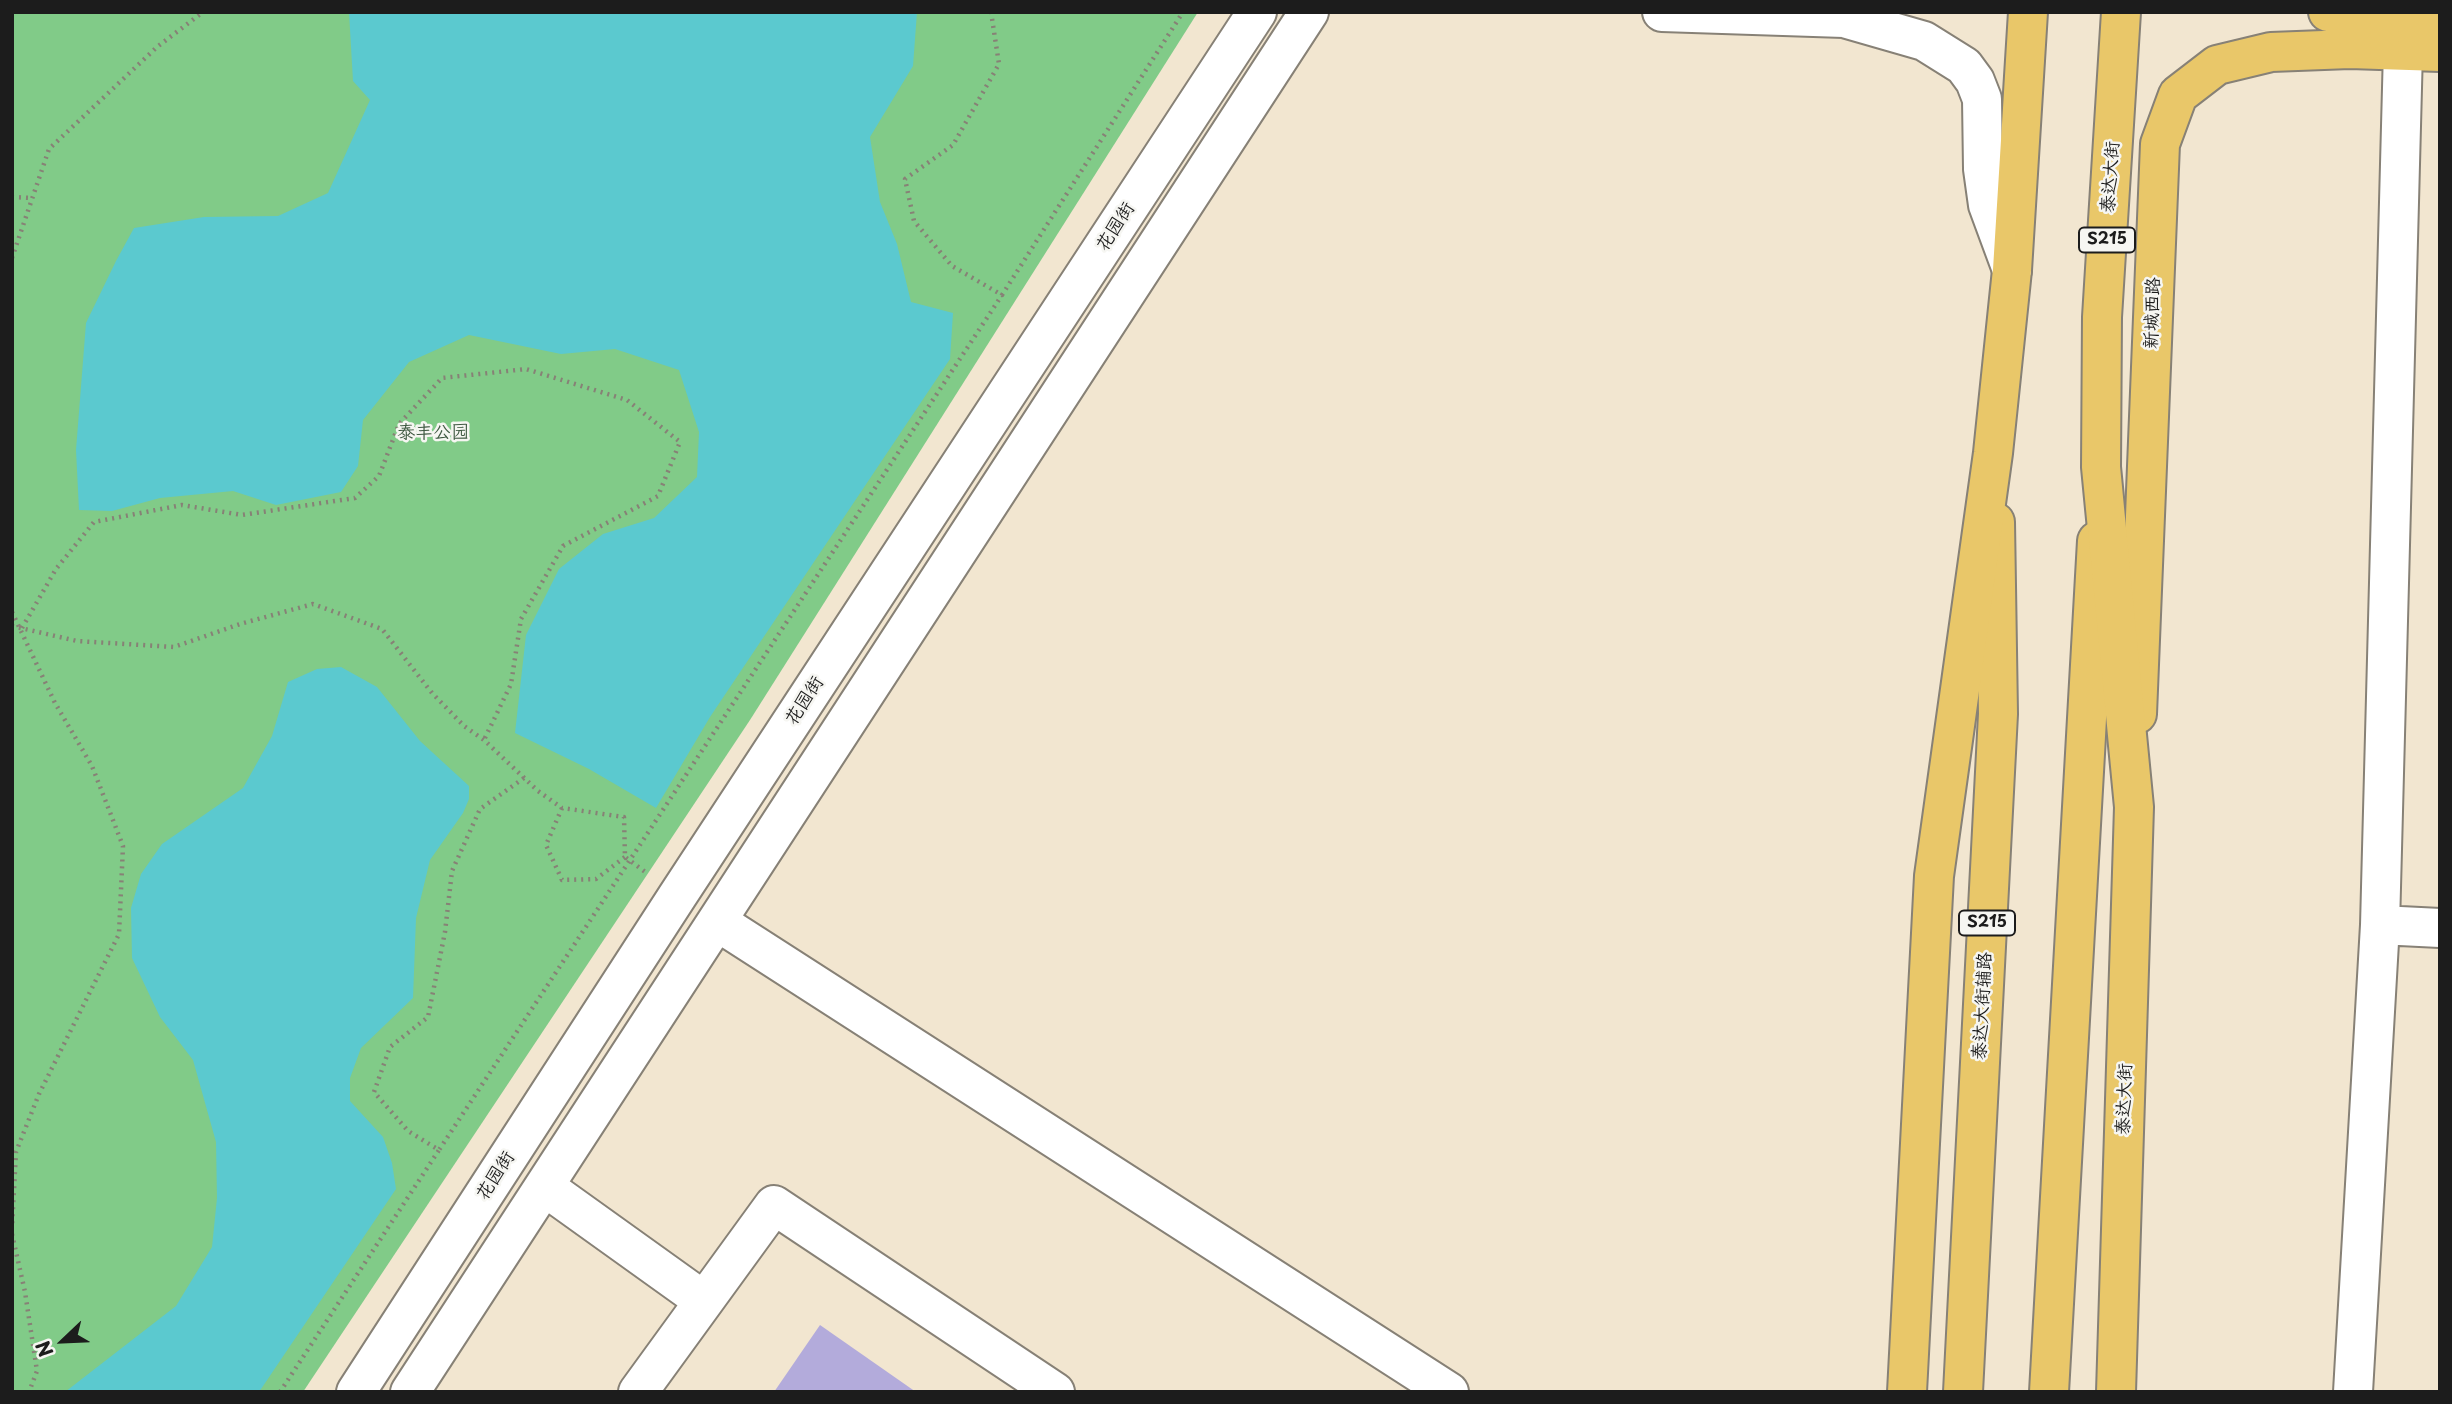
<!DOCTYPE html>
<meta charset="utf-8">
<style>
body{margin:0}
#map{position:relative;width:2452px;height:1404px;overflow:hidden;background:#f2e6d0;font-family:"Playpen Sans",sans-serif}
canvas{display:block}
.frame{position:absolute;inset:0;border:14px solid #1c1c1c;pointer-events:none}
.north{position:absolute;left:28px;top:1306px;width:70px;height:70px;-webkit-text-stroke:5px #f6f6f2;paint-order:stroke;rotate:247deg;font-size:19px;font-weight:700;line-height:28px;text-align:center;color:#1c1c1c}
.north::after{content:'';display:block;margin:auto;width:24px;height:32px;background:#1c1c1c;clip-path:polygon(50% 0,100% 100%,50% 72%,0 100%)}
</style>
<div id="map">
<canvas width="2452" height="1404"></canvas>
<div class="frame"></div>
<div class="north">N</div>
</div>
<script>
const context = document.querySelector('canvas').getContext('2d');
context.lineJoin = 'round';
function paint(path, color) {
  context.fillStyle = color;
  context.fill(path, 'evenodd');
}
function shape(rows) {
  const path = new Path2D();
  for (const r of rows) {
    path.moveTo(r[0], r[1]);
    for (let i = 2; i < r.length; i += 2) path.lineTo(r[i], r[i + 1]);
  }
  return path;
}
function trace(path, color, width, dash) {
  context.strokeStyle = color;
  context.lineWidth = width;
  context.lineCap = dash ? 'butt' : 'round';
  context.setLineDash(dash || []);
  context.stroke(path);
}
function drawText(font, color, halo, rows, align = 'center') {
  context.font = font + ' "Playpen Sans","LXGW WenKai TC",sans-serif';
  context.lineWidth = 5;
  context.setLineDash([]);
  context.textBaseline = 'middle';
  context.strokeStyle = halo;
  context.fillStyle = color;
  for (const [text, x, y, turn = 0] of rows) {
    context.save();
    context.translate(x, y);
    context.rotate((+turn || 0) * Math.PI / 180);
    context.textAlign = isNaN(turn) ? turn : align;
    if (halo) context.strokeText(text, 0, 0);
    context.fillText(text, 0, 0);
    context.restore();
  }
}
paint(shape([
 [12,12,1198,12,750,720,303,1392,12,1392]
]), '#81cb88');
paint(shape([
 [349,12,917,12,913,66,870,137,880,202,897,244,911,302,953,313,950,359,710,717,656,808,589,769,515,733,526,635,559,569,603,534,654,518,697,477,699,432,679,370,615,349,561,354,469,335,409,362,363,420,358,466,341,492,276,505,233,491,160,498,112,511,79,510,76,450,86,323,116,261,134,228,204,217,278,216,328,193,370,100,353,81],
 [341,667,377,687,420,741,469,786,469,799,463,813,430,860,416,918,413,998,361,1048,350,1078,350,1101,383,1137,392,1163,396,1189,259,1392,65,1392,176,1306,212,1247,217,1198,216,1142,193,1060,160,1017,132,958,131,908,141,874,162,844,243,788,272,736,288,682,317,669]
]), '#5bc9cf');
paint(shape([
 [820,1325,916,1392,774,1392]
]), '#b3abdb');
const minor = shape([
 [1662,12,1844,18,1924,41,1964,66,1975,81,1982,99,1983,169,1988,205,2012,270],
 [718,922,1449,1392],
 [2380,925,2440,928],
 [545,1187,704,1301],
 [356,1392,678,895,1257,12],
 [410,1392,1309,12],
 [638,1392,774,1205,1055,1392],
 [2353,1392,2380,925,2403,50]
]);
const major = shape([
 [2328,12,2440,22],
 [2137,714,2160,144,2178,95,2217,65,2271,52,2350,49,2440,52],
 [1963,1392,1998,714,1995,522],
 [2049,1392,2097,541]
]);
const highway = shape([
 [1907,1392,1934,876,1993,453,2012,270,2028,12],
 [2116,1392,2134,807,2101,467,2102,317,2121,12]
]);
trace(minor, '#878176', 42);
trace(major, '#878176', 42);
trace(highway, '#878176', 42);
trace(shape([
 [991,12,999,64,953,145,905,179,914,221,952,266,1002,295,1183,12],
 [12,197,32,198],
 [12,258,49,149,157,47,203,12],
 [12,612,55,703,92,766,123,846,119,934,39,1094,16,1152,12,1228],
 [12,626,77,641,174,647,240,624,313,604,382,629,432,693,464,726,484,740,538,791,562,808,624,817,625,857,648,874],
 [22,628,56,569,94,522,182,505,242,515,355,498,379,476,399,424,442,378,526,369,627,400,680,442,658,496,563,546,521,619,511,684,484,740],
 [524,778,480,809,452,871,445,932,428,1017,390,1047,374,1092,408,1131,439,1150,1002,295],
 [562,808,546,845,562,880,596,879,625,857],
 [12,1234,25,1292,37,1371,29,1392],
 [280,1392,439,1150]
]), '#878176', 4.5, [2, 5]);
trace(minor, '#fff', 38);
trace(major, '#e9c769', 38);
trace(highway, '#e9c769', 38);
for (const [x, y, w] of [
 [2107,240,56],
 [1987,923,56]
]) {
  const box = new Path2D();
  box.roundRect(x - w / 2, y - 12.5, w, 25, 5);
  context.fillStyle = '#f6f6f2';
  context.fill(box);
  trace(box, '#1c1c1c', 2);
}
drawText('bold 16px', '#1c1c1c', null, [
 ["S215",2107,240],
 ["S215",1987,923]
]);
drawText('18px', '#1c1c1c', '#f6f6f2', [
 ["泰达大街",2111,177,-86],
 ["花园街",1116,227,-57],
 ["新城西路",2153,313,-88],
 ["花园街",805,701,-57],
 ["泰达大街辅路",1983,1006,-87],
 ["泰达大街",2125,1099,-88],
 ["花园街",496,1176,-57]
]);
drawText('18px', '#3f5942', '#f6f6f2', [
 ["泰丰公园",433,433]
]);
</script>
